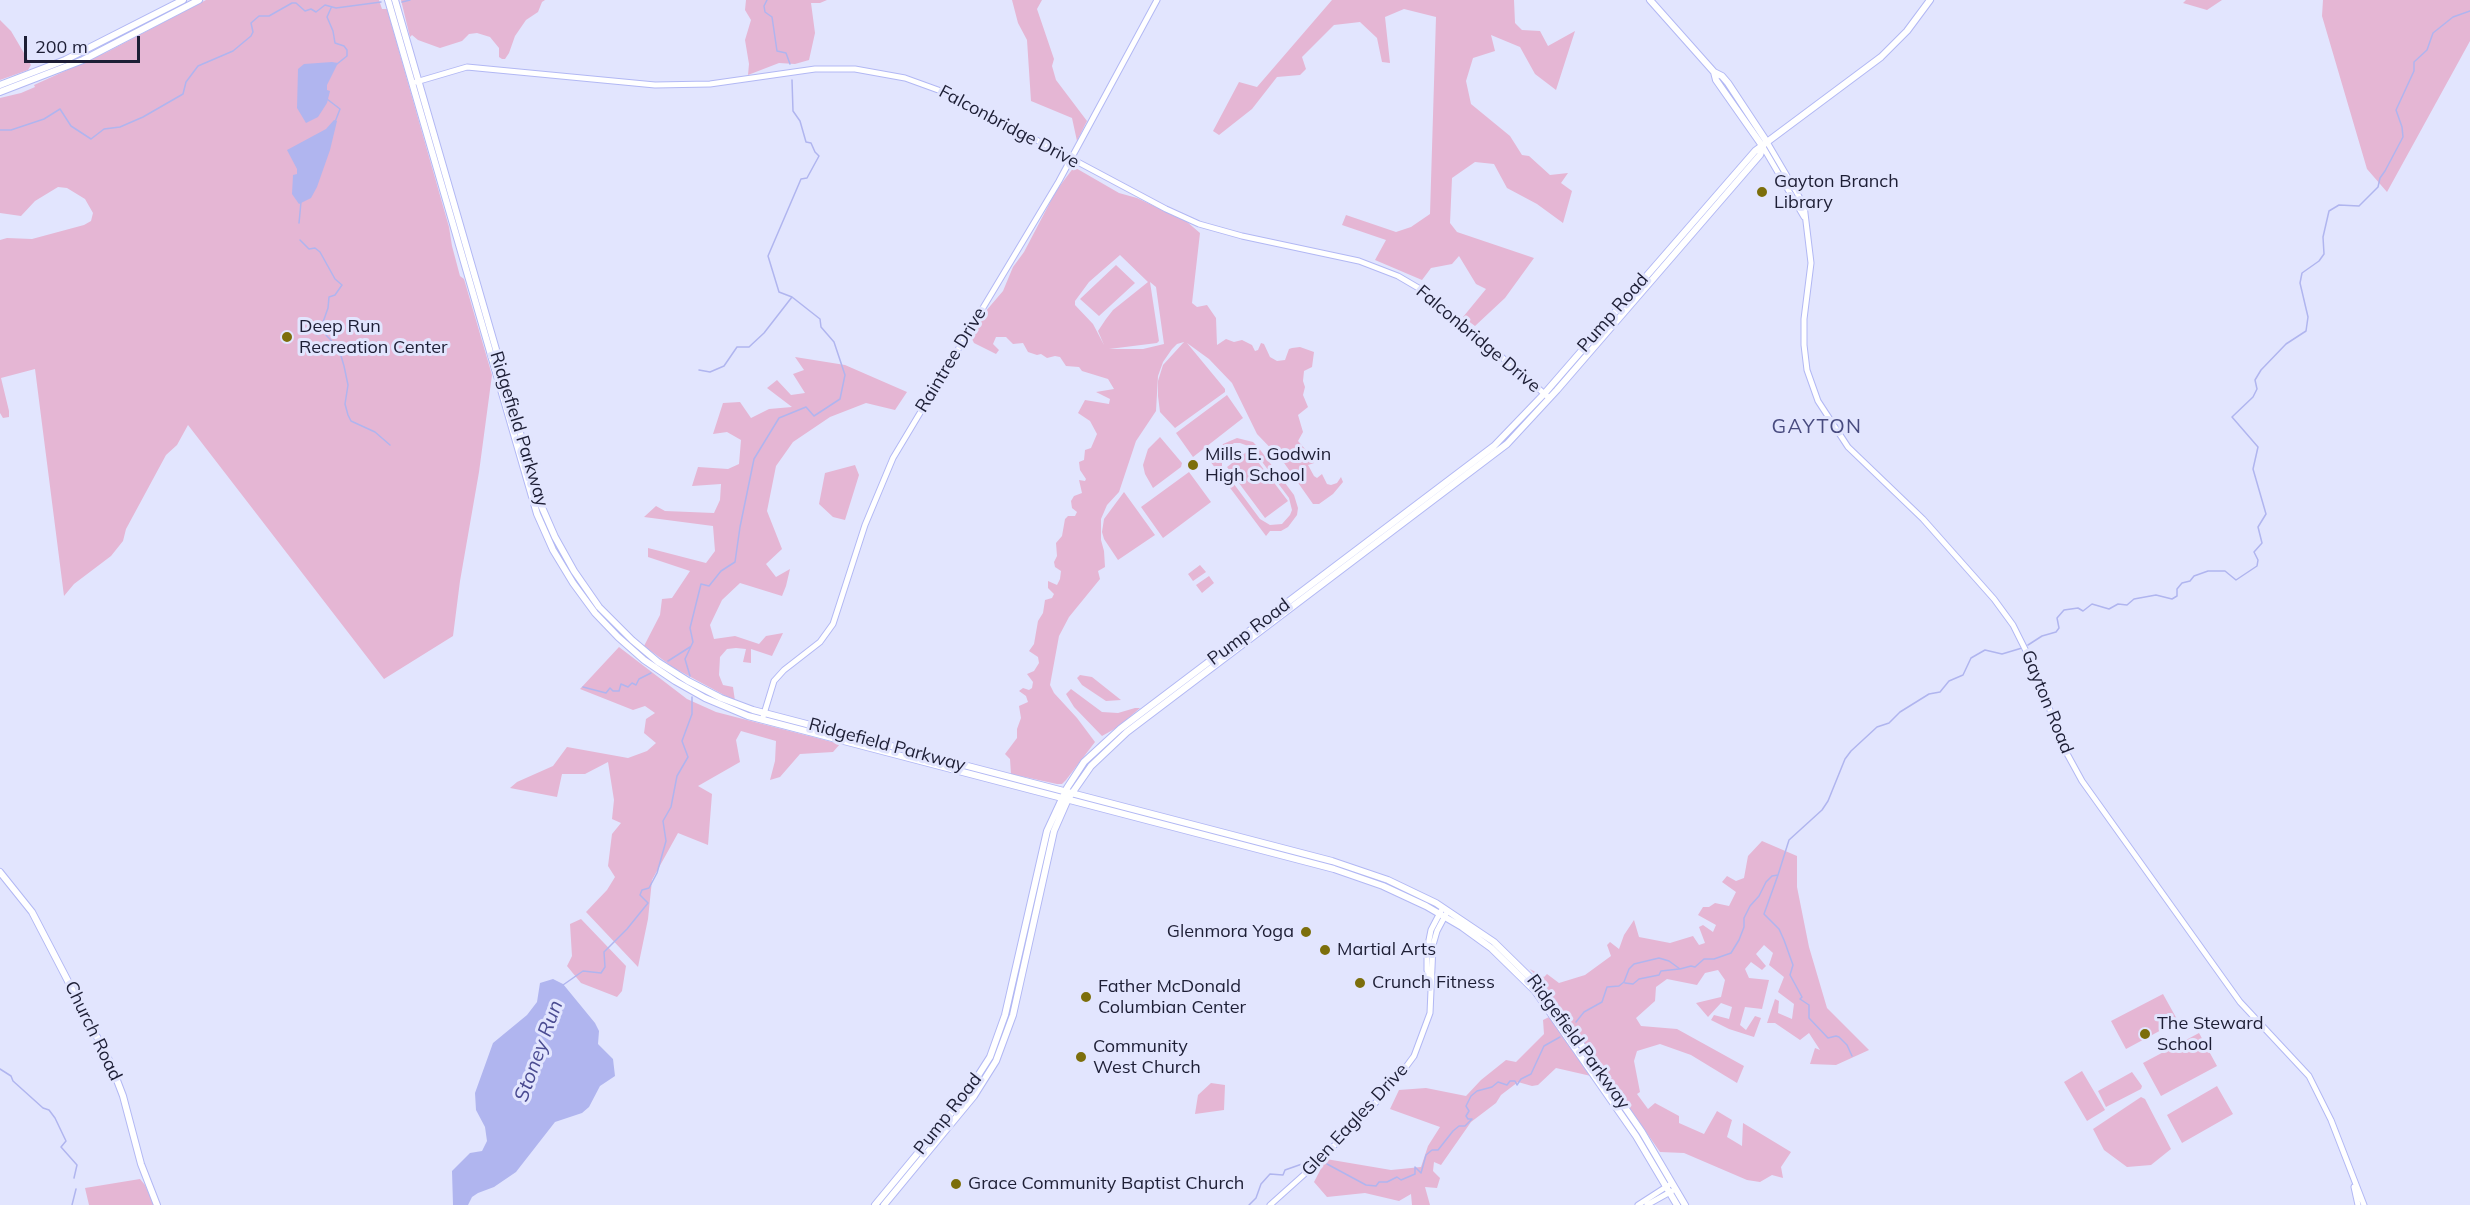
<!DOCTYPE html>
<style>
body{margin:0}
#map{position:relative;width:2470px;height:1205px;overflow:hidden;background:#e2e5fe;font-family:Mulish,sans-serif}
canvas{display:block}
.scale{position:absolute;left:24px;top:36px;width:116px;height:27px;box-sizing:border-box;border:3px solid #1d1e35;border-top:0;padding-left:8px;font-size:18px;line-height:21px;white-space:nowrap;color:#1d1e35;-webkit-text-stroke:4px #e2e5fe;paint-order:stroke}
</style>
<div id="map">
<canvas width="2470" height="1205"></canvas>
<div class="scale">200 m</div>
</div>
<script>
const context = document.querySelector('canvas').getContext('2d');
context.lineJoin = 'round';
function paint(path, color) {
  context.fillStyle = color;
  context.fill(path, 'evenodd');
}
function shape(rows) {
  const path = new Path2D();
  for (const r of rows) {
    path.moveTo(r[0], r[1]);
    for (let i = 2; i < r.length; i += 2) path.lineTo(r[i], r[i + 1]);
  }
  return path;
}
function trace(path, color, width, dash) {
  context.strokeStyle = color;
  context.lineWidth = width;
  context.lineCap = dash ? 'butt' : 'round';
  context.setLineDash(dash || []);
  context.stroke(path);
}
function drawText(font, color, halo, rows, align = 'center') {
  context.font = font + ' Mulish,sans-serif';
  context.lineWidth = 6;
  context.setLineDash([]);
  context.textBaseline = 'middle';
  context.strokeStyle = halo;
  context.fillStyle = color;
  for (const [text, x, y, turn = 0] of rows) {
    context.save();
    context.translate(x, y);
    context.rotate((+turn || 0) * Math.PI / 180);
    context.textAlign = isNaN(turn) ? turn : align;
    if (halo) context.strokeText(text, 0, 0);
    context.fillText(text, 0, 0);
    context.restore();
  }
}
paint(shape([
 [206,0,379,0,382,9,387,9,449,227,452,246,460,276,464,279,492,375,479,472,460,581,453,636,384,679,188,425,177,445,166,455,126,529,123,541,111,556,74,584,64,596,35,369,1,378,9,411,9,417,3,418,0,413,0,240,7,238,32,239,84,225,91,221,93,213,85,199,67,188,58,187,35,201,21,216,0,213,0,98,21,93,35,87,34,85,107,52],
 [401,0,545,0,542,2,538,12,526,20,515,36,509,53,505,59,502,59,499,57,499,48,490,37,477,33,469,34,462,41,440,48,418,40,412,35,410,37],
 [746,0,827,0,820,3,811,3,815,33,809,60,795,64,779,63,748,75,749,64,745,40,751,20,745,10],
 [1012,0,1042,0,1037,9,1054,59,1052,66,1056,80,1087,121,1077,141,1072,118,1031,101,1027,40,1018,23],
 [1332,0,1514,0,1515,23,1522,30,1540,31,1548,46,1575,31,1556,90,1535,74,1520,47,1491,35,1495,51,1473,58,1466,81,1471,104,1510,136,1522,155,1529,156,1550,175,1568,173,1561,183,1572,191,1563,223,1537,204,1507,188,1494,164,1475,162,1452,178,1450,223,1457,232,1534,258,1505,298,1475,326,1463,317,1486,289,1476,284,1459,256,1452,264,1431,268,1422,280,1375,260,1386,240,1342,225,1346,215,1396,232,1411,227,1430,214,1436,17,1404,9,1385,17,1390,63,1382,62,1377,38,1360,22,1334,25,1302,57,1306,69,1300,75,1277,77,1252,109,1219,135,1213,131,1239,82,1257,87],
 [2186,0,2222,0,2207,10,2183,3],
 [2323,0,2470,0,2470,41,2387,192,2367,169,2322,16],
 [0,20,11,31,31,65,28,70,0,80],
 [1074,167,1119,193,1137,198,1186,221,1200,233,1192,303,1197,307,1207,305,1216,318,1217,345,1226,339,1234,342,1242,340,1252,345,1255,351,1258,350,1261,343,1264,344,1270,357,1277,361,1285,360,1289,349,1292,348,1300,347,1314,352,1312,367,1304,371,1303,381,1305,387,1303,395,1308,407,1298,415,1303,432,1298,441,1313,458,1314,463,1308,465,1314,476,1317,478,1322,474,1327,484,1331,485,1337,483,1341,477,1343,482,1333,494,1319,504,1313,504,1282,460,1257,434,1232,383,1209,359,1187,343,1225,389,1225,392,1175,428,1160,412,1158,396,1158,381,1163,365,1184,342,1177,344,1172,349,1163,362,1158,376,1156,411,1136,441,1119,492,1107,505,1101,519,1101,540,1104,551,1105,567,1098,571,1100,579,1069,617,1059,636,1050,685,1054,693,1077,718,1095,742,1066,780,1062,784,1057,784,1011,774,1010,759,1005,754,1017,738,1017,729,1021,718,1019,706,1028,702,1026,696,1019,691,1023,688,1029,690,1032,688,1033,682,1027,674,1034,671,1039,663,1038,657,1029,651,1034,644,1038,621,1043,613,1045,600,1052,598,1054,594,1048,588,1048,581,1057,585,1060,579,1061,571,1055,567,1054,562,1057,556,1056,543,1062,536,1065,519,1068,516,1075,516,1077,512,1072,508,1071,501,1074,496,1082,493,1079,480,1085,481,1086,479,1080,470,1079,462,1084,460,1085,450,1091,448,1097,434,1090,421,1078,413,1085,400,1109,404,1110,399,1096,392,1114,389,1108,379,1082,371,1079,367,1066,366,1060,357,1055,356,1047,358,1041,354,1037,355,1028,352,1023,343,1013,344,1006,337,996,337,993,344,999,350,996,354,974,343,972,339,985,312,1003,291,1013,267,1024,252,1056,191],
 [1120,255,1148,282,1113,310,1106,319,1098,331,1104,345,1093,324,1075,305,1075,301,1089,282],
 [1150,282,1156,287,1164,344,1143,349,1109,349,1157,343,1159,341],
 [1116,265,1135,283,1099,316,1080,299],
 [795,357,845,365,907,392,895,410,866,403,830,417,793,442,776,466,767,511,782,549,766,564,776,577,790,569,786,586,782,596,740,583,722,600,710,625,714,639,735,636,759,644,766,636,783,633,772,656,751,649,751,663,743,662,746,649,736,648,727,649,720,657,719,675,723,685,733,687,735,701,674,668,644,646,660,615,662,599,672,598,690,571,648,557,648,548,706,563,715,551,713,526,644,517,656,506,665,511,714,513,720,500,721,484,692,486,698,467,728,469,739,464,741,440,727,432,713,434,723,403,740,402,751,418,769,409,792,407,767,388,777,380,791,395,805,393,793,374,804,370],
 [1227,395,1243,418,1193,457,1176,433],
 [1160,437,1182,463,1181,467,1153,488,1145,474,1143,465,1148,449],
 [1237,438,1253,442,1258,447,1294,495,1298,508,1297,515,1288,527,1281,531,1270,531,1266,536,1210,461,1214,458,1216,459,1223,444],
 [1234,443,1240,443,1251,447,1289,498,1292,510,1290,515,1282,524,1270,525,1260,519,1225,472,1222,467,1222,455,1225,450],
 [1249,450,1288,501,1265,518,1227,467],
 [855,465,859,475,845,520,833,517,819,504,825,473],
 [1189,472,1211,502,1163,538,1141,507],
 [1124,492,1155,535,1118,560,1104,539,1102,532,1104,519],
 [1200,565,1206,572,1193,581,1188,574],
 [1209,576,1214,583,1202,593,1196,585],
 [619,647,687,699,716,712,840,744,833,752,800,754,780,777,770,780,775,761,776,741,741,731,736,740,740,762,698,786,712,794,708,845,678,833,652,880,648,919,638,967,586,912,607,890,615,877,608,866,612,834,621,823,612,819,614,800,608,762,585,774,562,774,557,797,510,788,517,782,553,766,567,747,628,758,647,751,656,743,644,733,646,719,655,713,645,706,633,710,580,689],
 [1080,675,1092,677,1121,700,1106,701,1082,685,1077,678],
 [1071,689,1102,712,1118,713,1135,708,1140,708,1118,727,1102,736,1074,707,1066,694],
 [1762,841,1797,856,1797,887,1809,947,1827,1008,1869,1050,1836,1065,1810,1064,1815,1048,1820,1050,1809,1033,1800,1040,1775,1023,1767,1023,1775,999,1779,1001,1778,1013,1792,1019,1794,1004,1778,992,1784,977,1769,965,1773,953,1764,945,1756,954,1766,966,1762,970,1751,962,1745,969,1749,978,1769,980,1762,1009,1745,1007,1740,1025,1746,1030,1755,1016,1761,1018,1754,1037,1729,1029,1711,1020,1714,1015,1729,1019,1732,1007,1721,1003,1708,1017,1696,1003,1721,997,1725,980,1718,970,1705,973,1697,985,1667,979,1656,987,1655,1001,1636,1018,1641,1026,1677,1029,1744,1066,1737,1083,1691,1055,1660,1044,1637,1051,1634,1061,1640,1092,1637,1094,1648,1109,1655,1103,1679,1116,1679,1123,1704,1134,1717,1111,1732,1120,1727,1137,1742,1146,1743,1123,1791,1152,1781,1167,1783,1178,1772,1175,1760,1182,1747,1180,1684,1153,1660,1152,1542,982,1530,969,1544,977,1547,974,1559,983,1585,975,1611,956,1607,945,1610,942,1619,949,1624,935,1634,920,1639,937,1670,943,1693,936,1699,945,1705,943,1699,927,1703,925,1713,932,1716,925,1698,915,1703,907,1709,907,1715,903,1729,906,1736,892,1722,882,1727,876,1736,881,1744,878,1748,856],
 [581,919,626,966,622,991,617,997,581,983,567,966,572,956,570,924],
 [2163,994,2178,1021,2126,1049,2111,1021],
 [1549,1017,1591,1076,1556,1068,1538,1085,1532,1086,1518,1082,1501,1095,1496,1103,1471,1122,1441,1165,1434,1162,1433,1171,1440,1178,1437,1188,1425,1187,1430,1205,1412,1205,1411,1194,1399,1201,1365,1193,1327,1197,1314,1182,1326,1159,1391,1170,1421,1167,1428,1146,1440,1127,1390,1109,1399,1090,1426,1088,1466,1096,1481,1080,1506,1060,1516,1062,1544,1034,1543,1020],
 [2199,1033,2217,1066,2161,1096,2143,1063],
 [2082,1071,2105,1110,2087,1121,2064,1082],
 [2132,1072,2142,1086,2141,1089,2106,1107,2098,1091],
 [1211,1083,1225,1085,1224,1110,1195,1114,1198,1095],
 [2217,1086,2233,1114,2182,1143,2167,1115],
 [2141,1097,2145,1099,2171,1149,2151,1165,2127,1167,2104,1150,2093,1129],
 [140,1179,145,1185,154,1205,89,1205,85,1188]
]), '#e5b6d4');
paint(shape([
 [332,62,338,63,327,85,327,90,330,91,327,103,318,117,306,123,297,108,298,69,304,64],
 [334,120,337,121,330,150,317,187,311,198,299,204,292,194,293,175,297,174,297,169,287,150,326,129],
 [553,979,563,984,595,1023,599,1031,598,1044,613,1059,615,1076,600,1086,589,1107,582,1113,555,1122,516,1172,494,1187,478,1193,472,1197,468,1205,453,1205,452,1171,470,1153,482,1151,487,1141,485,1127,476,1110,475,1093,493,1043,527,1015,537,1002,540,983]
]), '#b0b5ef');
trace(shape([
 [767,0,764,6,765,12,772,17,777,51,786,53,790,64],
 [402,2,410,0],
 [331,8,327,17,333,31,335,43,344,46,347,50,347,56,337,64],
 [327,99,340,109,335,122],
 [0,130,11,130,44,119,60,109,71,126,91,139,104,129,120,127,143,117,183,94,186,82,198,66,233,51,251,36,253,32,251,23,259,16,269,16,292,3,296,3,305,11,311,9,316,12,325,5,336,8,381,2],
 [299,223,301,202],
 [300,240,309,249,315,248,320,252,335,279,342,285,335,295,329,297,328,308,322,325,326,335,339,349,344,366,348,385,345,404,348,415,351,421,375,432,390,445],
 [699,370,710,372,724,366,737,347,749,347,764,333,792,297],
 [2028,645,2042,636,2056,632,2059,628,2057,618,2064,610,2078,608,2083,611,2092,604,2109,609,2118,604,2127,605,2134,599,2156,595,2172,599,2177,596,2177,589,2182,583,2190,581,2194,576,2208,571,2225,571,2236,580,2257,566,2258,560,2254,552,2262,543,2258,527,2266,514,2253,469,2258,447,2232,417,2253,397,2257,389,2255,380,2261,370,2286,344,2306,331,2308,317,2300,283,2302,273,2319,261,2324,254,2323,237,2329,211,2339,205,2359,206,2378,187,2380,178,2385,171,2403,137,2402,127,2396,110,2414,71,2414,62,2427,50,2433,33,2453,17,2470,11],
 [668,661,690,647],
 [690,676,685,659,693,642,690,628,701,584,709,586,721,571,735,562,740,527,754,459,779,418,806,407,814,416,840,399,845,375,834,342,821,327,820,319,792,297,779,292,768,256,801,179,807,178,819,156,815,152,811,143,806,142,800,121,793,111,792,80],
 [583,687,606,693,610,688,613,691,619,691,621,684,628,687,632,683,636,685,639,679,651,673],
 [1778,875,1764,914,1779,929,1784,940,1793,965,1790,975,1802,997,1800,999,1809,1005,1809,1018,1828,1038,1836,1036,1839,1037,1847,1045,1852,1056],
 [1625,983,1633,984,1639,979,1659,975,1661,971,1679,969],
 [563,985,583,971,601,973,605,967,604,952,627,929,648,903,640,895,642,890,649,888,657,873,666,841,663,821,671,807,677,776,688,757,682,741,692,714,692,697],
 [1576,1022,1584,1012,1602,1002,1607,987,1619,986,1624,982,1629,969,1634,964,1659,958,1669,961,1680,969,1691,966,1695,967,1704,959,1714,959,1731,953,1739,940,1744,927,1744,918,1750,906,1759,896,1766,882,1772,876,1778,875,1789,840,1822,810,1828,801,1845,759,1851,751,1877,727,1889,723,1900,712,1929,694,1940,692,1949,681,1963,675,1971,658,1985,650,2002,654,2022,648],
 [0,1069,11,1076,13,1081,43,1108,49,1110,55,1118,66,1141,61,1147,77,1165,74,1178],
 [1327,1164,1366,1185,1376,1186,1379,1182,1387,1182,1397,1177,1401,1180,1415,1174,1415,1167,1421,1173,1426,1155,1432,1150,1438,1150,1453,1131,1459,1126,1465,1126,1472,1119,1468,1119,1466,1116,1469,1111,1466,1106,1471,1096,1477,1091,1492,1087,1498,1082,1507,1085,1510,1081,1515,1081,1517,1085,1521,1079,1531,1074,1544,1046,1560,1037],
 [72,1205,76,1189],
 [1249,1205,1256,1198,1261,1184,1270,1174,1283,1175,1285,1170,1302,1164]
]), '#b0b5ef', 1.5);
const minor = shape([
 [416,82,467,67,655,85,710,84,815,69,855,69,905,78,952,95,1166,209,1199,224,1242,236,1359,261,1398,276,1427,293,1547,396],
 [1767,142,1804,205,1811,263,1804,319,1804,345,1807,370,1818,401,1848,447,1923,519,1994,599,2013,625,2033,665,2065,750,2082,781,2240,1002,2309,1076,2331,1120,2364,1205],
 [1763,147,1804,217],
 [763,717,774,681,784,670,820,642,833,624,865,525,893,458,1059,181,1157,0],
 [1431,985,1427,970,1427,950,1431,930,1441,911],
 [2354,1187,2358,1205],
 [1270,1205,1308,1171,1349,1131,1394,1083,1414,1056,1430,1013,1433,945,1437,931,1446,914],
 [1638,1205,1669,1185],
 [1647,1205,1672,1191]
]);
const major = shape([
 [388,0,537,514,553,550,573,583,595,613,618,637,644,660,675,681,705,698,748,716,1334,869,1383,886,1426,906,1462,927,1491,948,1535,991,1636,1136,1677,1205],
 [395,0,541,505,555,537,574,571,599,607,632,640,658,662,688,681,721,698,753,710,1332,861,1388,880,1436,903,1494,942,1544,991,1642,1132,1685,1205],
 [1650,0,1714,72,1716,80,1763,147],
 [1714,72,1722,76,1728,83,1767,142],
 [0,85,65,60,183,0],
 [0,92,83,60,199,0],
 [0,872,32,912,110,1062,123,1096,141,1164,157,1205],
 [875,1205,965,1096,990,1057,1005,1015,1047,831,1067,788,1084,762,1120,729,1494,446,1544,394,1755,151,1881,57,1907,31,1930,0],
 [884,1205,974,1096,996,1061,1013,1015,1054,831,1068,799,1091,766,1127,732,1507,444,1557,390,1760,155,1763,147]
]);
trace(minor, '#b2b8f4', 7);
trace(major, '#b2b8f4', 8);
trace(minor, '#fff', 5);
trace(major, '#fff', 6);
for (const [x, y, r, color] of [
 [1762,192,6,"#7c6e0b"],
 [287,337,6,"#7c6e0b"],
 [1193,465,6,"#7c6e0b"],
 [1306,932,6,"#7c6e0b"],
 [1325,950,6,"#7c6e0b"],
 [1360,983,6,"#7c6e0b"],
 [1086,997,6,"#7c6e0b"],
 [2145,1034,6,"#7c6e0b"],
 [1081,1057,6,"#7c6e0b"],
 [956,1184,6,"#7c6e0b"]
]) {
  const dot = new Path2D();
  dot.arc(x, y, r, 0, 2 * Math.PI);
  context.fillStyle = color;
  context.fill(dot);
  trace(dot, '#e2e5fe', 2);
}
drawText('18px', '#1d1e35', '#e2e5fe', [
 ["Falconbridge Drive",1009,127,28],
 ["Pump Road",1613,313,-49],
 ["Falconbridge Drive",1478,339,40],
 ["Raintree Drive",951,360,-59],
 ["Ridgefield Parkway",519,429,73],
 ["Pump Road",1249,632,-37],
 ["Gayton Road",2047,702,68],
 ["Ridgefield Parkway",887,745,15],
 ["Church Road",93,1031,64],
 ["Ridgefield Parkway",1578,1042,54],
 ["Pump Road",948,1114,-52],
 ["Glen Eagles Drive",1355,1120,-47]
]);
drawText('18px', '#1d1e35', '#e2e5fe', [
 ["Gayton Branch",1774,182],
 ["Library",1774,203],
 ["Deep Run",299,327],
 ["Recreation Center",299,348],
 ["Mills E. Godwin",1205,455],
 ["High School",1205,476],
 ["Glenmora Yoga",1294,932,"right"],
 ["Martial Arts",1337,950],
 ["Crunch Fitness",1372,983],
 ["Father McDonald",1098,987],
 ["Columbian Center",1098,1008],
 ["The Steward",2157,1024],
 ["School",2157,1045],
 ["Community",1093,1047],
 ["West Church",1093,1068],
 ["Grace Community Baptist Church",968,1184]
], 'left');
context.letterSpacing = '1.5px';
drawText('20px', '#484b7f', '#e2e5fe', [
 ["GAYTON",1817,427]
]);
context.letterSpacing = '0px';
drawText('italic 20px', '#4a4b91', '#e2e5fe', [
 ["Stoney Run",539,1051,-70]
]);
</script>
